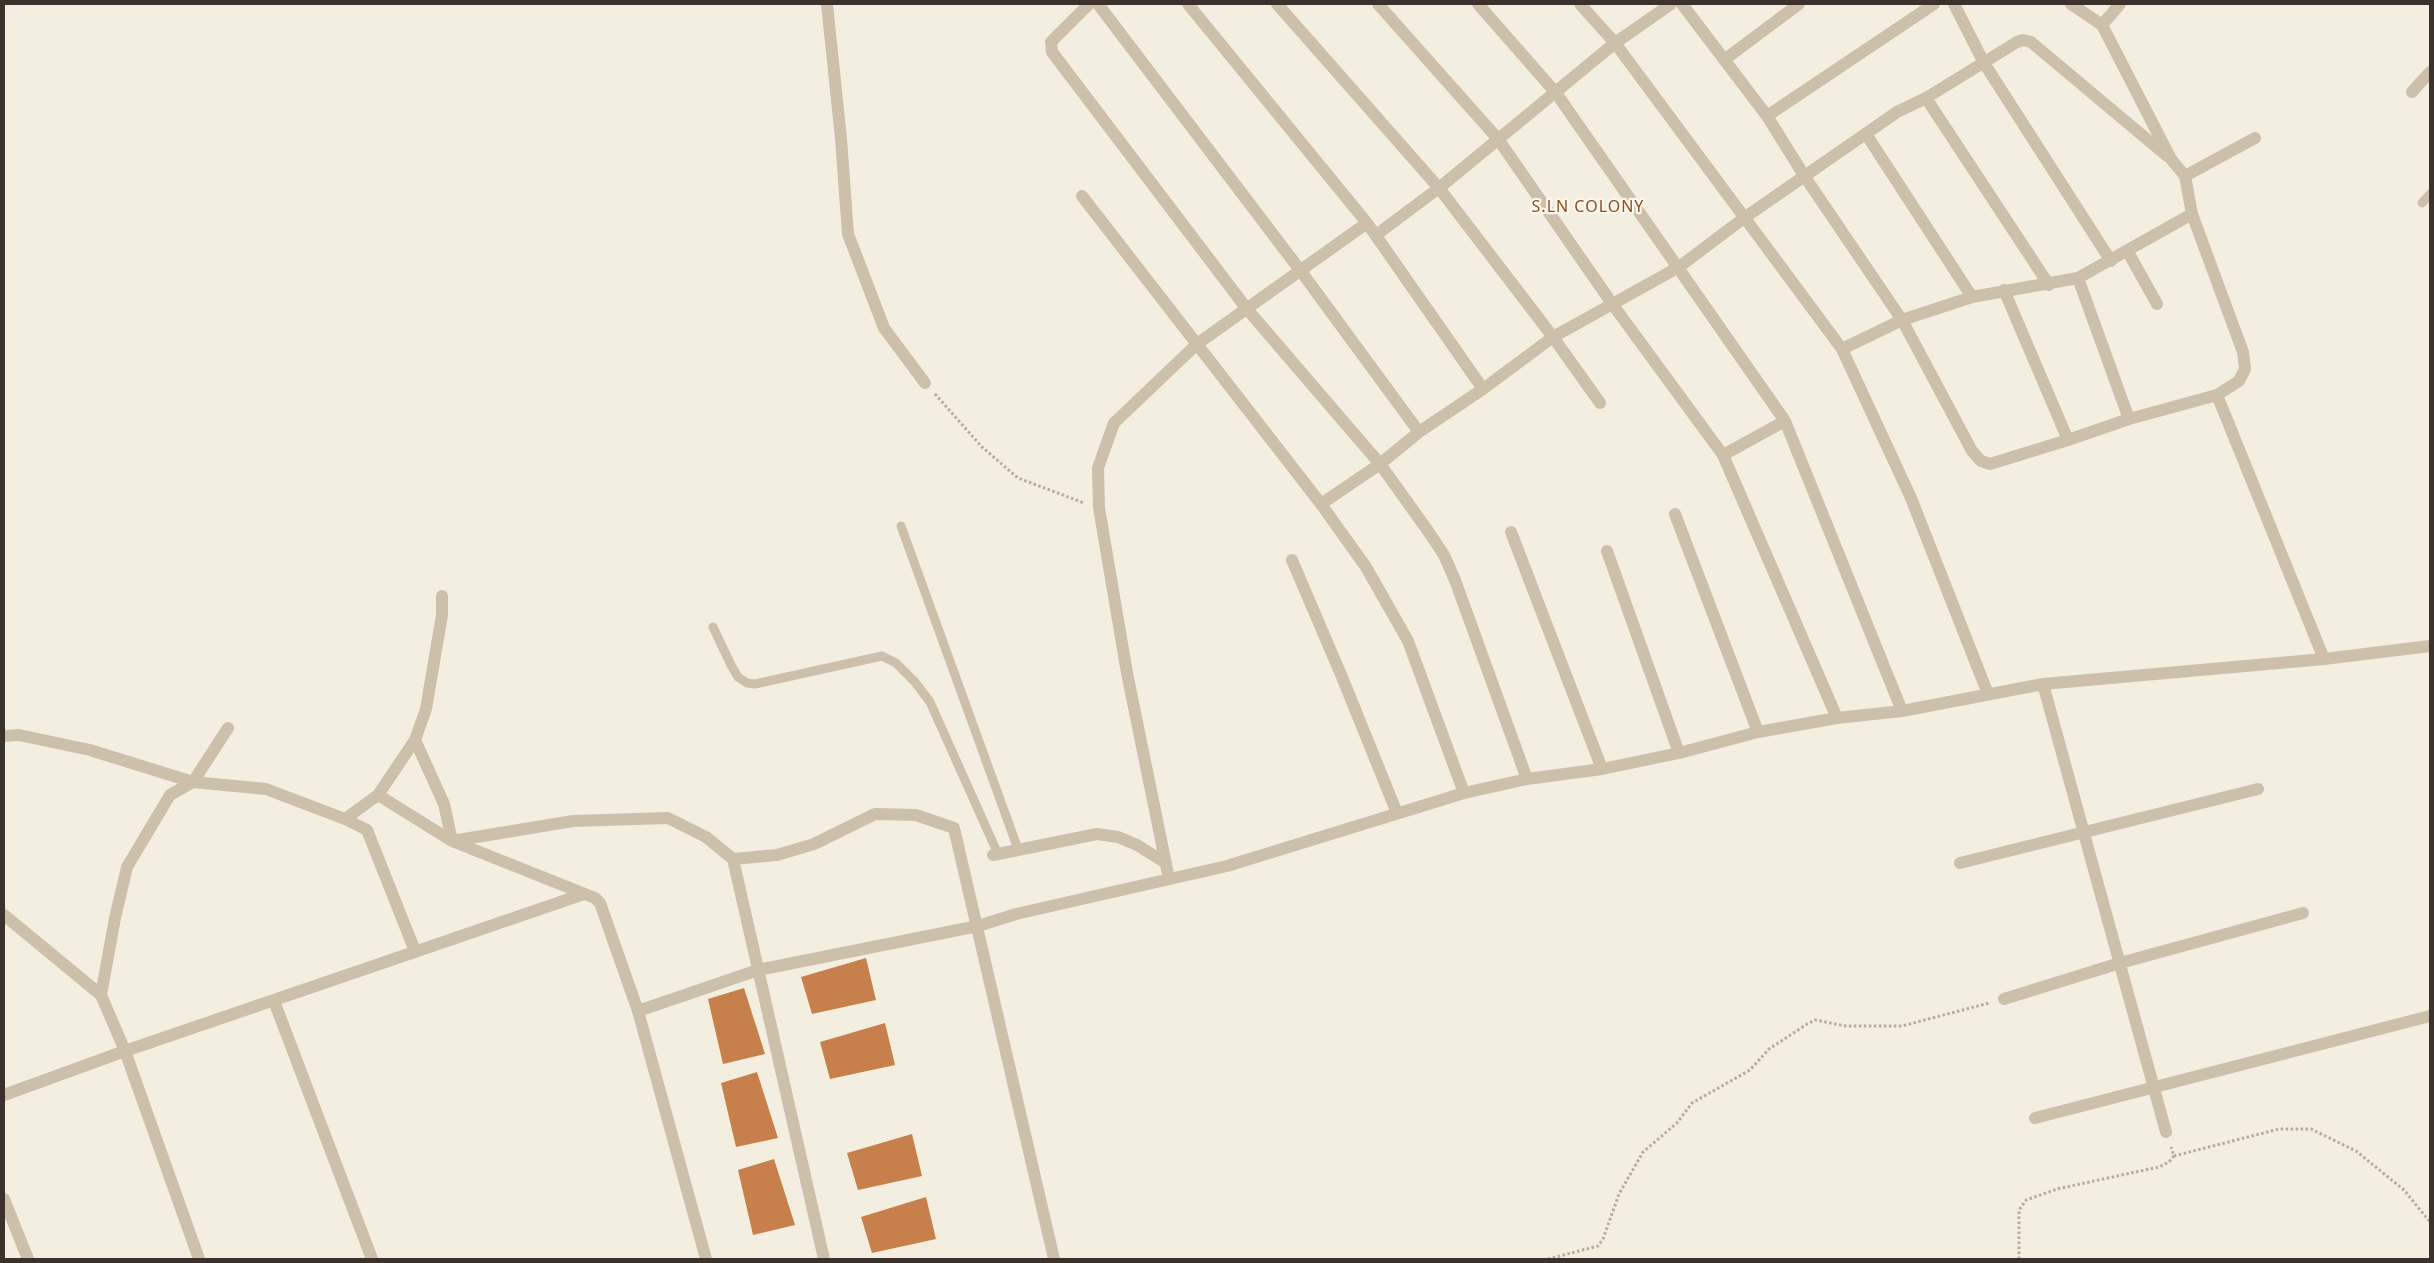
<!DOCTYPE html>
<style>
body{margin:0}
#map{position:relative;width:2434px;height:1263px;overflow:hidden;background:#f4eee0;font-family:"Noto Sans",sans-serif}
canvas{display:block}
.frame{position:absolute;inset:0;border:5px solid #3a322b;pointer-events:none}
</style>
<div id="map">
<canvas width="2434" height="1263"></canvas>
<div class="frame"></div>
</div>
<script>
const context = document.querySelector('canvas').getContext('2d');
context.lineJoin = 'round';
function paint(path, color) {
  context.fillStyle = color;
  context.fill(path, 'evenodd');
}
function shape(rows) {
  const path = new Path2D();
  for (const r of rows) {
    path.moveTo(r[0], r[1]);
    for (let i = 2; i < r.length; i += 2) path.lineTo(r[i], r[i + 1]);
  }
  return path;
}
function trace(path, color, width, dash) {
  context.strokeStyle = color;
  context.lineWidth = width;
  context.lineCap = dash ? 'butt' : 'round';
  context.setLineDash(dash || []);
  context.stroke(path);
}
function drawText(font, color, halo, rows, align = 'center') {
  context.font = font + ' "Noto Sans",sans-serif';
  context.lineWidth = 4.5;
  context.setLineDash([]);
  context.textBaseline = 'middle';
  context.strokeStyle = halo;
  context.fillStyle = color;
  for (const [text, x, y, turn = 0] of rows) {
    context.save();
    context.translate(x, y);
    context.rotate((+turn || 0) * Math.PI / 180);
    context.textAlign = isNaN(turn) ? turn : align;
    if (halo) context.strokeText(text, 0, 0);
    context.fillText(text, 0, 0);
    context.restore();
  }
}
paint(shape([
 [866,958,876,1000,812,1014,801,977],
 [744,988,765,1054,723,1064,708,999],
 [885,1023,895,1065,830,1079,820,1042],
 [757,1072,778,1138,736,1147,721,1083],
 [912,1134,922,1176,858,1190,847,1153],
 [774,1159,795,1225,753,1235,738,1170],
 [926,1197,936,1239,872,1253,861,1217]
]), '#c77f4b');
trace(shape([
 [935,394,982,447,1018,478,1084,503],
 [2174,1156,2279,1129,2311,1129,2356,1151,2404,1190,2430,1222],
 [1548,1259,1598,1246,1603,1239,1619,1194,1643,1152,1677,1123,1692,1103,1750,1070,1769,1049,1807,1024,1815,1020,1846,1026,1902,1026,1989,1003],
 [2019,1259,2019,1210,2026,1200,2057,1189,2159,1167,2169,1162,2174,1156,2171,1147]
]), '#b8ab96', 3, [2.5, 2.5]);
trace(shape([
 [2422,203,2430,194],
 [901,526,1018,849],
 [713,627,731,665,738,677,747,683,755,684,882,656,896,663,915,682,930,702,998,854]
]), '#ccc0ab', 9);
trace(shape([
 [827,4,841,139,848,234,884,328,925,383],
 [1089,4,1051,42,1052,52,1247,309,1380,464,1428,531,1444,555,1455,580,1527,779],
 [1098,4,1300,270,1419,432],
 [1188,4,1367,223,1483,389],
 [1277,4,1439,188,1553,337,1600,403],
 [1378,4,1498,139,1613,305,1723,455,1837,718],
 [1478,4,1556,93,1785,421,1902,711],
 [1580,4,1615,43,1842,349,1911,498,1988,694],
 [1682,4,1767,116,1805,177,1902,320,1972,451,1981,461,1990,464,2068,440,2129,419,2217,395,2239,381,2245,369,2243,352,2192,214,2185,176,2171,159,2102,25,2120,4],
 [1954,4,1984,63,2111,261],
 [2071,4,2102,25],
 [1724,60,1799,4],
 [2412,92,2430,72],
 [1926,98,2049,285],
 [1767,116,1934,4],
 [1866,134,1972,297],
 [2185,176,2255,138],
 [1082,196,1321,504,1366,567,1408,641,1464,793],
 [1376,235,1439,188,1615,43,1671,4],
 [2128,252,2157,304],
 [2078,278,2129,419],
 [2004,290,2068,440],
 [1842,349,1902,320,1972,297,2078,278,2192,214],
 [2217,395,2324,659],
 [1723,455,1785,421],
 [1321,504,1380,464,1419,432,1483,389,1553,337,1679,267,1744,218,1897,112,1926,98,2017,42,2023,40,2031,42,2167,156],
 [1675,514,1758,732],
 [1511,532,1602,769],
 [1607,551,1679,753],
 [1292,560,1342,677,1397,813],
 [442,596,442,615,426,709,415,740,444,804,452,841,573,821,668,818,706,837,733,859,777,855,814,844,875,814,916,815,954,828,1054,1259],
 [2043,684,2166,1132],
 [4,736,19,735,90,750,193,782,266,789,345,819,367,830,415,951],
 [378,795,415,740],
 [345,819,378,795,452,841,595,898,600,903,638,1011,706,1259],
 [993,855,1097,834,1118,837,1137,845,1166,863],
 [733,859,824,1259],
 [1960,863,2258,789],
 [1169,879,1127,673,1099,508,1098,468,1114,423,1197,344,1367,223],
 [4,915,101,995,125,1051,199,1259],
 [101,995,115,918,127,867,170,795,193,782,228,728],
 [2004,999,2120,963,2303,913],
 [274,1001,372,1259],
 [638,1011,758,970,978,926,1016,914,1227,866,1464,793,1527,779,1602,769,1679,753,1758,732,1837,718,1902,711,2043,684,2324,659,2430,646],
 [4,1095,125,1051,584,894],
 [2035,1118,2430,1016],
 [4,1199,28,1259]
]), '#ccc0ab', 12);
context.letterSpacing = '1px';
drawText('16px', '#8a4e22', '#fbf7ed', [
 ["S.LN COLONY",1588,207]
]);
context.letterSpacing = '0px';
</script>
